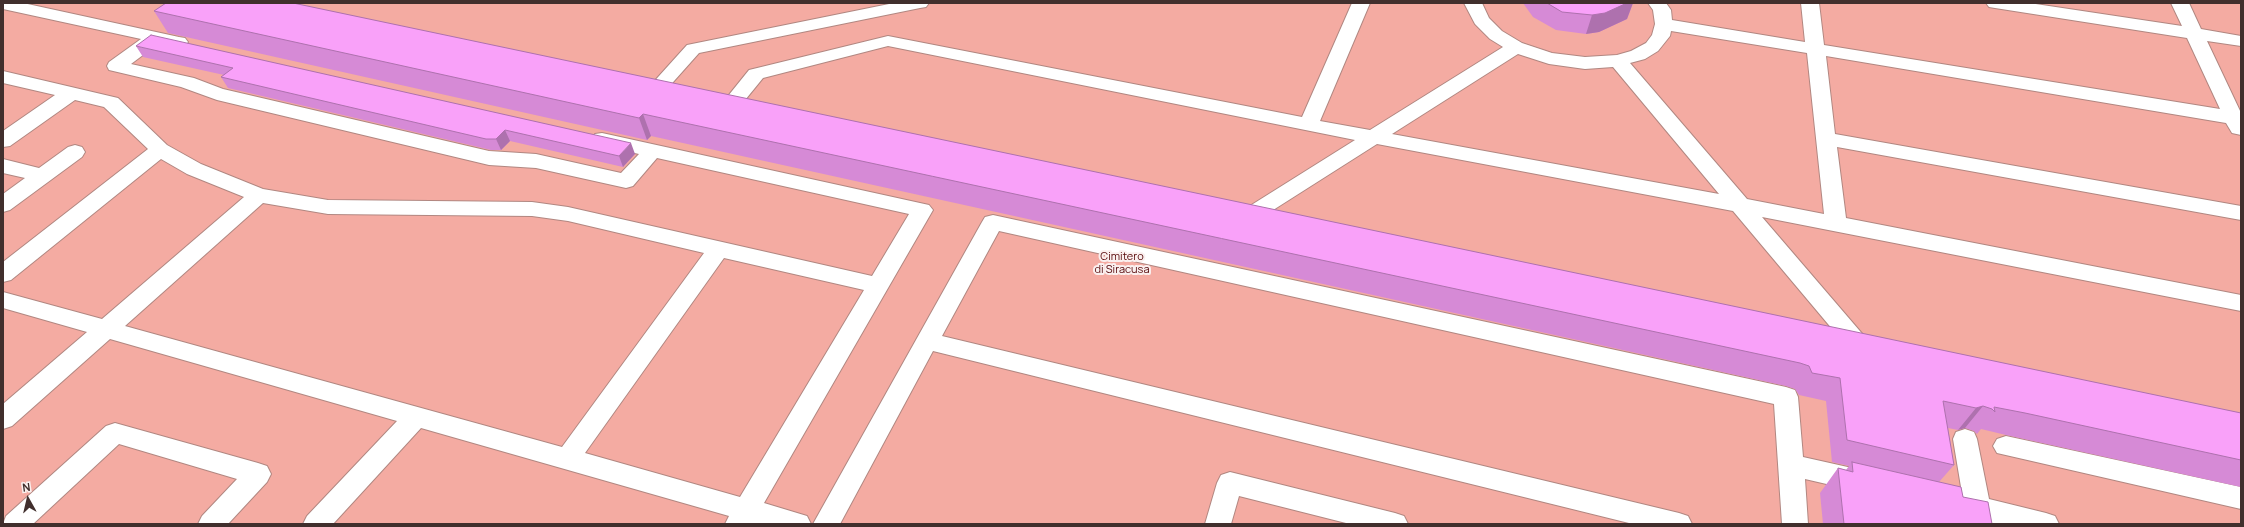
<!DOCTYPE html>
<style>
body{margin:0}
#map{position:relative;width:2244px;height:527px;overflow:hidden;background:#fadeda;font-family:Manrope,sans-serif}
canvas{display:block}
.frame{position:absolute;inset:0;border:4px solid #412f2d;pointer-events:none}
.north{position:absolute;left:8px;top:479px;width:40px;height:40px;-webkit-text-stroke:3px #faf0ef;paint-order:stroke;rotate:352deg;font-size:11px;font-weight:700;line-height:16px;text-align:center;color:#412f2d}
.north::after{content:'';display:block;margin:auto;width:14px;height:18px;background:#412f2d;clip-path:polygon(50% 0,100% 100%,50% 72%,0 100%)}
</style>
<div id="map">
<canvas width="2244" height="527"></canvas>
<div class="frame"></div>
<div class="north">N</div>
</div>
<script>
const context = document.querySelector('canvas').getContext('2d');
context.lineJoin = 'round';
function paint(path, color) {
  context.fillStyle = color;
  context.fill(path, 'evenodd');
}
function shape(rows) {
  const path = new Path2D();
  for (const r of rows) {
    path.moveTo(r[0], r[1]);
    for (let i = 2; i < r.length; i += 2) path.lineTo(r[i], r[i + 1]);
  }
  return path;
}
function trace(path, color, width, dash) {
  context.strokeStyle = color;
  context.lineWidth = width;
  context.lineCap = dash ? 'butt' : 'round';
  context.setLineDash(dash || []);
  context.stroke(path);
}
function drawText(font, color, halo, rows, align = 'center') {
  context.font = font + ' Manrope,sans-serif';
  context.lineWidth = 4;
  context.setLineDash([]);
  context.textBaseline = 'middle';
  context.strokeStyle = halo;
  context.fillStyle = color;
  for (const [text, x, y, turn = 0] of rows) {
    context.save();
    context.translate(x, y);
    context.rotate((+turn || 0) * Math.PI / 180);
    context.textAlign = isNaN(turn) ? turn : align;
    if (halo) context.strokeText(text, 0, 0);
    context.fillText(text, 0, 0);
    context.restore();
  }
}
paint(shape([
 [3,3,2241,3,2241,524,3,524]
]), '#f4aba2');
const minor = shape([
 [3,3,23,3,179,37,185,38,188,42,185,46,179,47,159,43,131,64,194,78,223,89,489,151,536,154,621,173,639,154,595,144,592,139,595,134,602,133,929,205,933,210,764,503,807,516,811,524,725,524,729,516,421,428,333,524,303,524,307,516,397,421,110,339,12,426,3,429,3,404,87,332,3,308,3,292,102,319,244,197,187,174,161,159,11,280,3,282,3,262,148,149,104,107,75,100,10,146,3,147,3,131,55,95,3,83,3,71,118,98,167,145,201,164,263,189,328,200,532,202,568,207,872,276,909,214,657,158,633,186,626,188,536,168,489,165,217,100,181,87,109,70,107,66,109,62,141,39,3,9,3,3],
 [263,203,328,214,532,216,568,221,704,253,562,447,125,326,263,203],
 [724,258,864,290,740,497,585,453,724,258],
 [894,3,929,3,926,7,920,8,699,53,666,90,659,92,652,90,650,86,687,45,894,3],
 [1352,3,1370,3,1320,121,1370,130,1503,47,1490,39,1475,24,1464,3,1482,3,1489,18,1502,31,1522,43,1552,53,1585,57,1617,55,1631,51,1646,43,1652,35,1655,24,1653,10,1648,3,1666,3,1671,10,1672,20,1805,42,1801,3,1819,3,1824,45,2220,109,2187,38,1995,8,1989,7,1986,3,2029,3,2182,26,2171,3,2189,3,2201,29,2241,36,2241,46,2207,41,2241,113,2241,135,2232,133,2226,123,1826,56,1835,134,2241,206,2241,220,1837,147,1846,218,2241,295,2241,311,1762,217,1865,337,1869,343,1865,349,1857,352,1849,349,1733,211,1377,144,1259,219,1252,221,1245,219,1241,214,1245,209,1355,140,888,46,763,78,741,105,734,107,727,105,724,101,749,70,888,36,1302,117,1352,3],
 [1671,31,1807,53,1824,214,1747,199,1630,63,1645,59,1658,51,1670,36,1671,31],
 [1518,54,1549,64,1585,69,1613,67,1719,194,1392,134,1518,54],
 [75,145,82,147,85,152,82,157,10,210,3,212,3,194,25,178,3,173,3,159,39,168,68,147,75,145],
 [993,215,1786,387,1795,390,1798,397,1803,457,1861,470,1870,473,1874,481,1870,489,1861,492,1805,479,1808,524,1782,524,1774,404,999,231,942,336,1679,513,1688,516,1692,524,1633,524,933,351,840,524,813,524,982,222,985,217,993,215],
 [115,423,258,463,267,466,271,474,267,482,228,524,198,524,202,516,237,479,119,444,33,524,3,524,6,516,106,426,115,423],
 [1965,429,1974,432,1977,439,1989,499,2046,513,2055,516,2059,524,1968,524,1966,516,1952,512,1948,504,1952,496,1962,493,1953,439,1956,432,1965,429],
 [2006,436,2241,487,2241,509,1997,453,1993,446,1997,439,2006,436],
 [1230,472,1395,513,1404,516,1408,524,1350,524,1239,496,1231,524,1205,524,1217,483,1221,475,1230,472]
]);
trace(minor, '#b18781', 2);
paint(minor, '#fff');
paint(shape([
 [1523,3,1633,3,1627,19,1599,32,1586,34,1556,30,1533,17],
 [154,11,2241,413,2241,487,2006,435,1981,429,1977,434,1974,431,1965,428,1958,430,1948,428,1954,465,1939,482,1963,497,1992,524,1823,524,1820,493,1838,468,1846,470,1849,466,1832,462,1826,401,1799,395,1795,389,1786,386,651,136,647,140,168,33],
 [136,46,635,154,623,167,510,141,501,150,491,150,228,88,221,77,224,75,143,57]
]), '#d68ad6');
paint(shape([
 [1627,3,1633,3,1627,19,1599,32,1586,34,1592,15],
 [643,114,651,136,647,140,639,118],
 [505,130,510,141,501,150,496,139],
 [631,143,635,154,623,167,619,156],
 [1983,406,1965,428,1958,430,1976,408]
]), '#ae71ae');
const building = shape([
 [166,3,293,3,2241,413,2241,460,2025,413,1994,407,1995,412,1992,409,1983,406,1976,408,1943,401,1954,465,1847,440,1840,378,1812,373,1809,366,1800,363,643,114,639,118,154,11,166,3],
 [1547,3,1627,3,1605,13,1592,15,1562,12,1547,3],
 [151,35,631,143,619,156,505,130,496,139,486,139,221,77,233,68,136,46,151,35],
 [1852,462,1961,487,1963,497,1988,502,1992,524,1844,524,1838,468,1853,472,1852,462]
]);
paint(building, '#f9a1f9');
trace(building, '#ae71ae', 1);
drawText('11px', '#57080a', '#faf0ef', [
 ["Cimitero",1122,257],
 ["di Siracusa",1122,270]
]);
</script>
